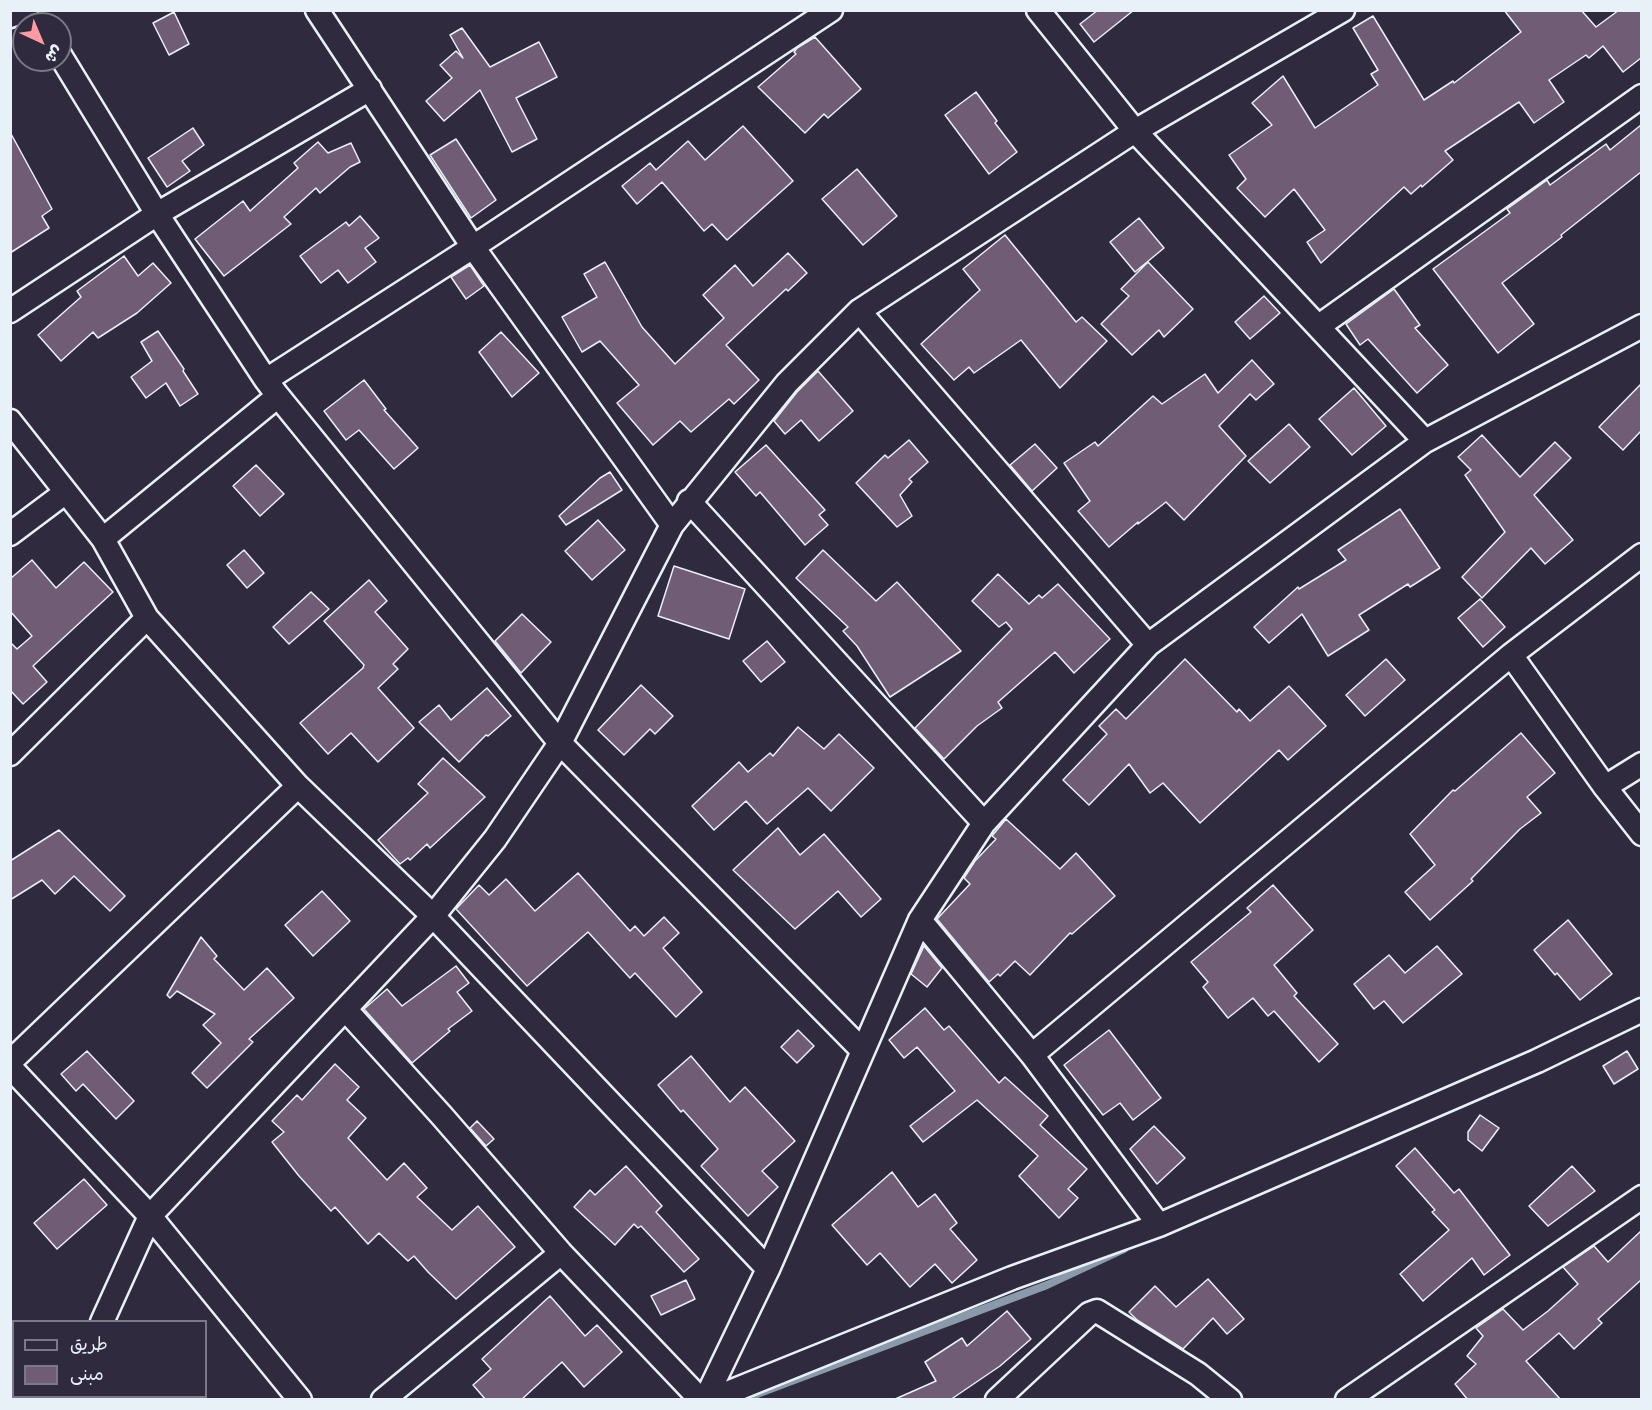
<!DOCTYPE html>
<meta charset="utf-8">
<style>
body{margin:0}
#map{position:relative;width:1652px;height:1410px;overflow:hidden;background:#2f2a3d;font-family:Kalam,"Playpen Sans Arabic",sans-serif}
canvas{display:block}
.frame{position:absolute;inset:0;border:12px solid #e8f1f8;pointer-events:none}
.legend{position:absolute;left:12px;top:1320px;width:195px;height:78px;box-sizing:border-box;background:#2f2a3d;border:2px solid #797a88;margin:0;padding:8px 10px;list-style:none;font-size:18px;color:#e8f1f8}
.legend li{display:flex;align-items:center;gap:12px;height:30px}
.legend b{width:30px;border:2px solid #797a88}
.north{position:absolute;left:12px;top:12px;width:60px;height:60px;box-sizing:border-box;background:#2f2a3d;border:2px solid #797a88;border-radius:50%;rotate:136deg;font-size:16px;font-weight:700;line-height:24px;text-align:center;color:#e8f1f8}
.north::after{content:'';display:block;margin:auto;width:21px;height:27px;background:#ff9aa2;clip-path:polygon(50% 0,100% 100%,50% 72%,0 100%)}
</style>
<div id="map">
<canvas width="1652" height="1410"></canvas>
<div class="frame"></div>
<ul class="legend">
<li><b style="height:8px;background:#2f2a3d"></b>طريق</li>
<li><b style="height:16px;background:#705d75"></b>مبنى</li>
</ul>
<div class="north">ش</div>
</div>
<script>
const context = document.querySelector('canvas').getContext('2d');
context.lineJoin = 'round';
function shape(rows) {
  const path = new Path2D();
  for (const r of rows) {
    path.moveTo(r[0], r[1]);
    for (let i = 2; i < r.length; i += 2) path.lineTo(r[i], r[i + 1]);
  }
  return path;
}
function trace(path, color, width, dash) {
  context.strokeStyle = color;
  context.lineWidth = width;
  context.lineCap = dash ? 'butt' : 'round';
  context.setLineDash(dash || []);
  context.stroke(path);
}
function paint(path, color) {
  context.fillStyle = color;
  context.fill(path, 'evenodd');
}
trace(shape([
 [741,1400,1047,1285,1124,1249]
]), '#8a9aaa', 8);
const building = shape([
 [1098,10,1134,10,1094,42,1080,24,1098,10],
 [1504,10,1581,10,1596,27,1619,10,1641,10,1641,58,1623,72,1603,46,1589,58,1586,55,1549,80,1564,102,1534,123,1519,102,1445,151,1453,160,1422,187,1421,185,1411,194,1404,187,1321,263,1307,242,1325,230,1294,189,1265,217,1237,188,1246,179,1229,155,1272,125,1252,103,1283,76,1315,128,1378,85,1371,74,1378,70,1353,28,1373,16,1424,100,1453,81,1454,83,1521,32,1504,10],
 [174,12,189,44,169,55,153,23,174,12],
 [462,28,490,67,539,42,557,77,516,98,537,139,512,152,480,90,444,121,426,101,452,78,440,65,456,51,463,58,450,35,462,28],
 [815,37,861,89,828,118,824,114,805,133,758,87,796,54,794,52,797,48,815,37],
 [976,92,997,121,995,123,1017,152,989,174,945,115,976,92],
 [1641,125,1641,172,1561,235,1562,237,1502,283,1534,324,1498,353,1433,269,1510,213,1507,209,1547,180,1550,185,1606,144,1610,150,1641,125],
 [743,126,793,181,727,240,712,224,704,231,662,182,637,204,622,186,650,163,656,170,688,141,705,160,743,126],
 [193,128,204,145,182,161,190,171,167,187,148,158,193,128],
 [10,132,52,209,42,216,49,228,10,253,10,132],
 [456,139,496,200,471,218,430,155,456,139],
 [318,142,328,153,351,143,360,162,350,167,320,193,316,188,284,217,291,224,224,276,195,239,243,201,250,211,298,168,294,163,318,142],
 [857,169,897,216,863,245,822,199,857,169],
 [360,216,379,238,365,248,376,262,348,283,338,270,321,283,300,256,346,222,349,226,360,216],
 [1139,218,1164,248,1135,272,1110,242,1139,218],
 [1005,235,1076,322,1082,317,1107,341,1060,388,1021,340,974,373,969,367,954,380,921,344,980,290,963,269,1005,235],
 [788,253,807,273,788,291,786,289,726,345,759,380,734,404,729,399,691,432,680,421,653,445,617,403,639,385,600,341,582,352,562,317,597,297,584,274,605,262,642,327,675,364,724,318,703,295,735,265,753,286,788,253],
 [124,256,138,276,153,263,171,283,137,313,98,338,93,332,61,361,38,335,81,297,77,291,124,256],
 [1148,262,1193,309,1164,337,1159,330,1132,355,1101,324,1129,296,1121,289,1148,262],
 [470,265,484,286,466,299,451,277,470,265],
 [1394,289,1420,325,1415,328,1448,365,1417,393,1368,339,1360,345,1346,324,1394,289],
 [1264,296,1280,313,1250,339,1235,322,1264,296],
 [158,331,184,369,183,371,198,394,180,406,166,383,146,398,131,377,152,361,141,342,158,331],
 [501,332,539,373,512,397,479,352,501,332],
 [1252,360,1274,384,1256,400,1250,394,1219,426,1246,456,1184,520,1166,502,1138,524,1138,522,1109,547,1078,511,1090,501,1064,463,1095,442,1098,446,1153,396,1162,404,1205,374,1218,393,1252,360],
 [818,371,853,411,819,441,801,420,785,434,774,421,797,392,818,371],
 [364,380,386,409,384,410,418,448,394,469,359,430,346,440,324,411,364,380],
 [1641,384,1641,431,1623,450,1599,427,1641,384],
 [1354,388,1386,426,1352,455,1319,419,1354,388],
 [1289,424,1310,447,1270,483,1248,461,1289,424],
 [1482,435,1520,477,1555,442,1571,458,1534,495,1573,540,1545,564,1531,548,1482,598,1462,577,1505,532,1465,475,1471,470,1458,457,1482,435],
 [909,440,928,462,909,479,912,482,900,495,912,516,897,527,856,483,885,455,888,458,909,440],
 [1035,444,1057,468,1032,491,1010,465,1035,444],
 [766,445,825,510,819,515,828,525,805,545,760,492,756,496,735,472,766,445],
 [256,465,284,494,260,516,233,486,256,465],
 [610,472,622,490,566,525,559,516,600,478,610,472],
 [1400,509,1440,568,1410,587,1408,584,1359,615,1369,630,1328,656,1302,614,1269,643,1254,627,1298,587,1299,589,1346,560,1338,550,1400,509],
 [598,520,625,550,592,580,565,551,598,520],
 [244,550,264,573,247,588,227,565,244,550],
 [823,550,876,601,897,582,961,651,890,697,857,646,843,631,848,627,796,578,823,550],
 [32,560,56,588,84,562,113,592,33,666,47,682,23,704,10,690,10,642,17,649,32,636,10,611,10,579,32,560],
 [674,566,745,589,729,639,658,616,674,566],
 [998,574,1029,604,1039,595,1042,598,1058,584,1110,639,1074,673,1055,652,998,702,1002,708,977,726,944,759,915,728,1012,629,1006,622,999,627,972,601,998,574],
 [369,580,387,601,375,612,408,649,393,664,398,669,378,688,414,728,378,762,351,733,328,754,300,723,363,668,364,665,324,621,369,580],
 [311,592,329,609,289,644,273,627,311,592],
 [1480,599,1505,627,1483,647,1458,618,1480,599],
 [522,614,551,642,521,673,495,641,522,614],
 [767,641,785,662,761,682,743,661,767,641],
 [1185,659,1237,712,1239,709,1250,721,1289,686,1326,726,1288,760,1279,750,1200,823,1163,783,1150,793,1129,764,1089,805,1063,780,1107,734,1099,726,1116,709,1126,719,1185,659],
 [1386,659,1405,680,1365,716,1346,695,1386,659],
 [641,685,673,716,655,734,650,729,624,755,598,730,641,685],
 [487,688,511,716,488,736,486,735,459,762,419,722,439,705,451,720,487,688],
 [798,727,824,749,839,734,874,768,831,811,808,788,767,824,746,801,714,830,692,806,739,762,748,772,770,753,773,756,798,727],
 [1521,733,1555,773,1527,797,1541,813,1520,829,1471,879,1473,881,1430,920,1405,892,1435,865,1410,834,1453,790,1455,791,1521,733],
 [443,758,485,797,430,848,427,844,410,860,408,858,400,864,378,840,428,793,418,784,443,758],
 [1006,819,1060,869,1076,853,1115,896,1072,934,1070,933,1030,975,1015,961,1000,976,998,974,989,982,937,919,970,884,964,878,975,861,996,839,992,836,1006,819],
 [778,828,800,855,824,834,881,899,861,917,838,891,795,929,733,870,778,828],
 [59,830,125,896,110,911,74,876,55,894,42,880,10,900,10,861,59,830],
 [578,873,630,931,635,926,644,936,664,917,679,933,663,948,702,992,676,1017,635,973,630,978,588,932,527,986,456,909,479,885,489,895,506,879,535,911,578,873],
 [1273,885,1313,930,1274,965,1297,993,1294,996,1338,1044,1319,1062,1274,1011,1268,1016,1253,998,1228,1018,1203,987,1208,982,1191,962,1251,912,1247,908,1273,885],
 [322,891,350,921,313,956,285,925,322,891],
 [1568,920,1612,974,1580,1000,1557,973,1555,975,1534,950,1568,920],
 [201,937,217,956,214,959,244,990,267,968,294,998,249,1039,253,1042,207,1088,192,1073,221,1043,203,1025,215,1014,177,991,170,998,167,995,201,937],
 [924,946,942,968,927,987,911,974,924,946],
 [1437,946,1462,974,1403,1023,1384,1001,1374,1009,1354,984,1389,955,1405,973,1437,946],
 [456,966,469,983,457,992,472,1011,448,1029,450,1031,412,1063,364,1009,387,989,402,1006,456,966],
 [925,1008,944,1030,949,1026,999,1083,1005,1077,1048,1116,1040,1125,1087,1169,1068,1189,1078,1198,1059,1218,1019,1176,1038,1156,977,1100,923,1142,910,1126,955,1091,917,1047,904,1058,889,1040,925,1008],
 [798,1030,814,1046,797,1063,781,1047,798,1030],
 [1109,1030,1161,1098,1133,1120,1120,1103,1103,1115,1064,1065,1109,1030],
 [87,1051,134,1101,116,1119,83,1084,76,1091,61,1074,87,1051],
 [1627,1051,1638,1069,1614,1084,1603,1066,1627,1051],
 [691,1056,730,1102,745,1087,795,1141,762,1171,778,1187,748,1216,701,1166,718,1149,683,1110,681,1112,658,1085,691,1056],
 [335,1064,359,1087,347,1100,366,1118,348,1138,387,1180,404,1163,427,1188,417,1197,452,1230,478,1206,515,1247,456,1299,428,1272,414,1256,408,1261,379,1233,368,1244,335,1207,331,1211,299,1176,272,1142,284,1132,272,1121,297,1095,302,1100,335,1064],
 [1480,1115,1499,1128,1482,1151,1468,1140,1468,1132,1480,1115],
 [477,1121,494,1139,486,1146,470,1128,477,1121],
 [1154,1126,1185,1158,1157,1184,1130,1149,1154,1126],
 [1415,1148,1454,1193,1459,1189,1510,1255,1484,1275,1472,1258,1423,1301,1400,1274,1449,1230,1432,1212,1435,1210,1396,1166,1415,1148],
 [626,1166,662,1206,656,1212,699,1259,684,1272,641,1226,638,1228,634,1224,615,1245,574,1207,590,1190,595,1195,626,1166],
 [1572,1166,1595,1191,1548,1226,1529,1206,1572,1166],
 [892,1172,918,1207,935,1194,957,1223,950,1229,977,1260,952,1283,935,1264,910,1287,880,1253,867,1265,832,1225,892,1172],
 [84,1179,107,1205,57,1249,34,1223,84,1179],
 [1641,1231,1641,1280,1598,1319,1602,1323,1574,1349,1559,1333,1526,1361,1561,1400,1468,1400,1455,1384,1476,1364,1467,1356,1483,1336,1476,1328,1503,1309,1523,1330,1548,1311,1578,1284,1563,1267,1594,1246,1608,1262,1641,1231],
 [1208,1279,1244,1319,1227,1334,1213,1318,1183,1349,1137,1320,1129,1312,1155,1286,1176,1307,1208,1279],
 [686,1280,695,1299,661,1315,651,1296,686,1280],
 [550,1296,585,1336,597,1325,622,1352,584,1387,562,1362,521,1400,486,1400,473,1385,491,1369,482,1359,550,1296],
 [1007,1311,1031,1339,1000,1366,950,1400,893,1400,936,1381,925,1362,962,1338,967,1346,1007,1311]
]);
paint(building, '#705d75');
trace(building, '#e8f1f8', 1.5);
const minor = shape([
 [317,10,473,247,672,525],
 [1038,10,1135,131,1425,441],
 [10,16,26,10],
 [60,55,157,214,266,380],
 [10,311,157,214,370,89],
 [859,311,1148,645],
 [1319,326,1642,96],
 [278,396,560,743,862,1050],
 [10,421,103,539,147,618,298,786,433,916,768,1269],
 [689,501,984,823],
 [10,534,66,492],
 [103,539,278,396,266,380,473,247,831,10],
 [1511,655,1605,787],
 [10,754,147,618],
 [1642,764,1605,787,1642,834],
 [920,920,1032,1055,1159,1225],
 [346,1010,442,1116,561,1253,701,1400],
 [1032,1055,1511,655,1642,555],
 [10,1062,298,786],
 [10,1067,150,1216,300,1400],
 [102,1322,150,1216,433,916,495,839,560,743,672,525,787,383,859,311,1135,131,1343,10],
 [73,1400,74,1396],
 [383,1400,561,1253],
 [705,1400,768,1269,920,920,984,823,1148,645,1425,441,1642,326],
 [710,1400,1012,1278,1159,1225,1537,1061,1642,1010],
 [997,1400,1089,1314,1097,1311,1198,1374,1230,1400],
 [1347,1400,1642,1197]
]);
trace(minor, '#e8f1f8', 27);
trace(minor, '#2f2a3d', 22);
</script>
